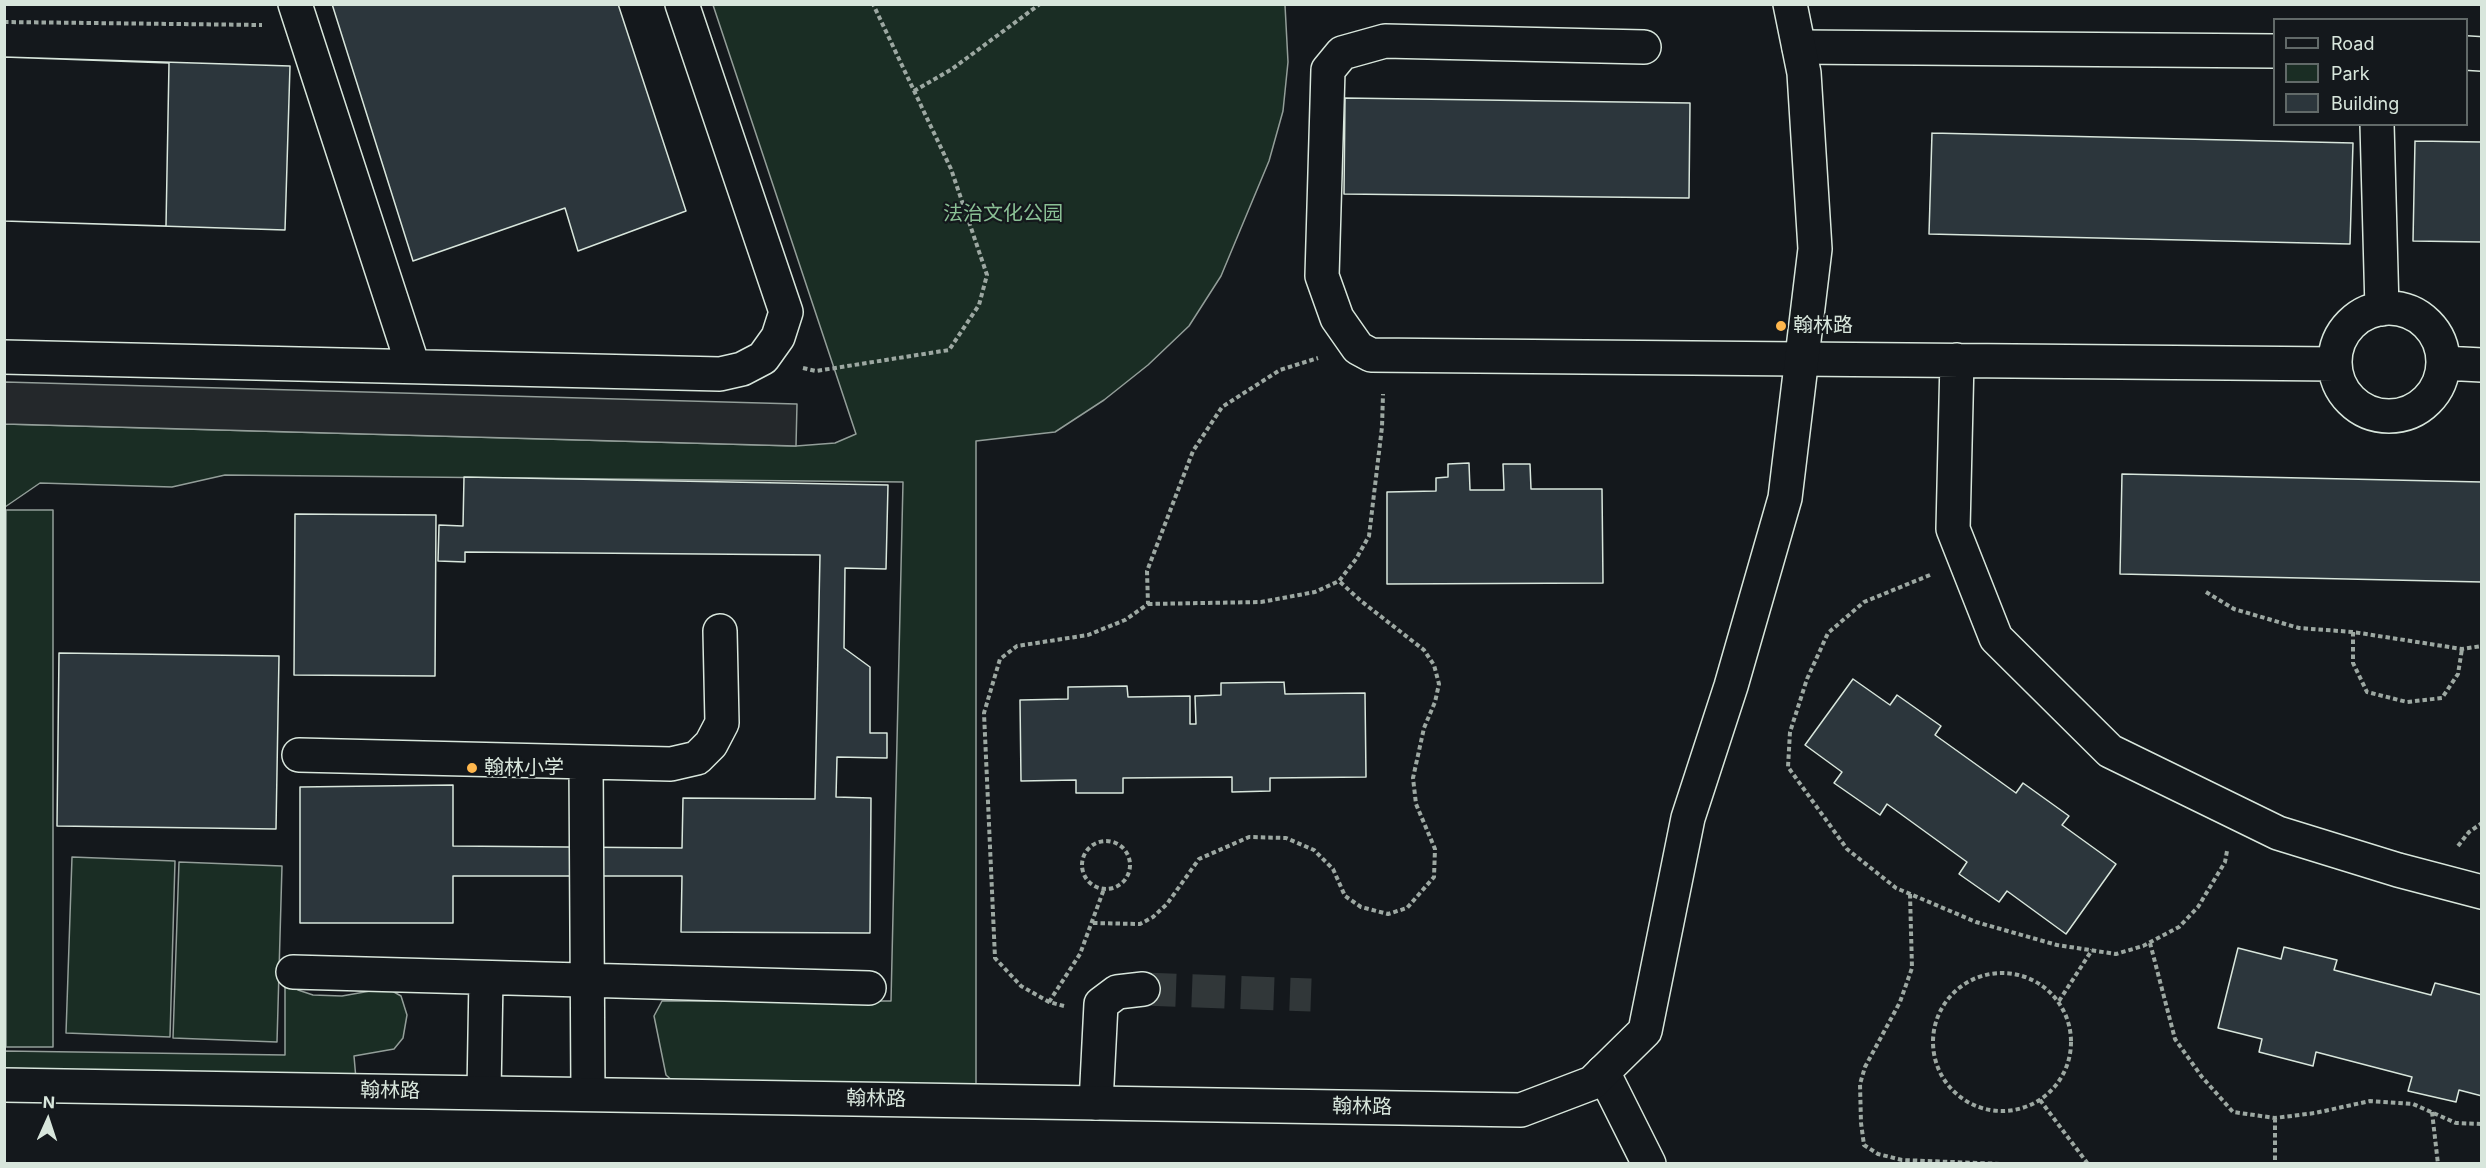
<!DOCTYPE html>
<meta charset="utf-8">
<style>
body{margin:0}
#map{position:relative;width:2486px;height:1168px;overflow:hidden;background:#14181c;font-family:Inter,sans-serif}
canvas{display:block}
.frame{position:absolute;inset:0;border:6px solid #d8e6dc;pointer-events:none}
.legend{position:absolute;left:2273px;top:18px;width:195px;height:108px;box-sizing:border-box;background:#14181c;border:2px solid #626a69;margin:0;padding:8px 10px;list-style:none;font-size:18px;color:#d8e6dc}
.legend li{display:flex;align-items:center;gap:12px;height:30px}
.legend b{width:30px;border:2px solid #626a69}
.north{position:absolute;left:18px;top:1090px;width:60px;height:60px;-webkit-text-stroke:4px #14181c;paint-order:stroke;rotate:3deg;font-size:16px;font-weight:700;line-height:24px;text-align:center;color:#d8e6dc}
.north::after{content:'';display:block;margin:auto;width:21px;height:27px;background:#d8e6dc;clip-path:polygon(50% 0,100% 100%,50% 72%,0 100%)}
</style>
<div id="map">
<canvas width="2486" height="1168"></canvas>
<div class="frame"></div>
<ul class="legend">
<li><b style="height:8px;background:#14181c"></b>Road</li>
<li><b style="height:16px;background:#1a2d24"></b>Park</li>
<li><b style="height:16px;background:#2c363c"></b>Building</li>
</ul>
<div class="north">N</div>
</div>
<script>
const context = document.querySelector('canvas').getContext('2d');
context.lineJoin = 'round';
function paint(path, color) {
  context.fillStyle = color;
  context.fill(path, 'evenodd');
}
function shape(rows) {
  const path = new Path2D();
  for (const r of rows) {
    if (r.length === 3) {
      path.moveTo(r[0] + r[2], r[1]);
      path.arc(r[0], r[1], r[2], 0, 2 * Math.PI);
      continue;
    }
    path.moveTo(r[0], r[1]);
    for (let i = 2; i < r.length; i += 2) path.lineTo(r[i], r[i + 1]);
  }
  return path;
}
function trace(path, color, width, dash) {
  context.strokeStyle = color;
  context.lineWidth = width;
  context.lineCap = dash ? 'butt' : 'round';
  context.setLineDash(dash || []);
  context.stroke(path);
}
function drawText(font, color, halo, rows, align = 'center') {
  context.font = font + ' Inter,"Noto Sans SC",sans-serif';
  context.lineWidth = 4.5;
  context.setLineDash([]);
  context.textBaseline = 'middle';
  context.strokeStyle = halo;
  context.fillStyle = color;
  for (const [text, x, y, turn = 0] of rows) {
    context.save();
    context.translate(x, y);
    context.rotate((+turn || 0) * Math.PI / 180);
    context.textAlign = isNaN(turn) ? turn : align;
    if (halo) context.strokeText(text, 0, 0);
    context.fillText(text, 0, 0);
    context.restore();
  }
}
const green = shape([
 [713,5,1285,5,1288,62,1283,111,1269,161,1221,276,1189,326,1148,365,1104,400,1055,432,976,441,976,1089,675,1083,666,1075,654,1016,662,1001,891,1001,903,482,225,475,172,487,40,483,5,507,5,424,796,446,835,443,856,434,713,5],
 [6,510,53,510,53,1047,6,1047,6,510],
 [72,857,175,861,170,1037,66,1033,72,857],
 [179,862,282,866,277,1042,173,1038,179,862],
 [285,980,298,990,313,995,342,996,387,988,401,996,407,1015,403,1038,394,1049,354,1056,356,1079,5,1068,5,1051,285,1055,285,980]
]);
paint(green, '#1a2d24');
trace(green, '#939e99', 1.5);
const parking = shape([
 [5,382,797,404,796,446,5,424,5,382]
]);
paint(parking, '#24282b');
trace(parking, '#939e99', 1.5);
const building = shape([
 [332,4,618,4,686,211,578,251,565,208,413,261,332,4],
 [4,57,290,66,285,230,4,221,4,57],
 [4,57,169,63,166,226,4,221,4,57],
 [1345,98,1690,103,1689,198,1344,194,1345,98],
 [1932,133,2353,143,2350,244,1929,234,1932,133],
 [2415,141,2482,142,2482,242,2413,241,2415,141],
 [1469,463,1470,490,1504,490,1503,464,1530,464,1531,489,1602,489,1603,583,1387,584,1387,492,1436,491,1436,478,1448,477,1448,464,1469,463],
 [2122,474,2482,482,2482,582,2120,574,2122,474],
 [464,477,888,485,886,569,845,568,844,648,870,667,870,733,887,733,887,758,837,757,836,797,871,798,870,933,681,932,682,876,453,876,453,923,300,923,300,787,453,785,453,846,682,848,683,798,815,799,820,555,465,552,465,562,438,561,439,525,463,526,464,477],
 [295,514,436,515,435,676,294,675,295,514],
 [59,653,279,656,276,829,57,826,59,653],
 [1853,679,1890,705,1897,695,1941,726,1935,735,2016,793,2023,783,2069,816,2062,825,2116,864,2066,934,2007,891,1999,902,1959,874,1967,862,1887,804,1880,815,1834,783,1842,772,1805,745,1853,679],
 [1284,682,1285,694,1365,693,1366,777,1270,778,1270,791,1232,792,1232,777,1123,778,1123,793,1076,793,1076,780,1021,781,1020,700,1068,699,1068,687,1127,686,1128,697,1190,696,1190,724,1196,724,1195,696,1221,695,1221,683,1284,682],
 [2284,947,2337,960,2334,970,2431,995,2435,983,2482,995,2482,1096,2459,1090,2456,1102,2408,1091,2412,1077,2316,1052,2313,1066,2259,1052,2262,1039,2218,1028,2238,948,2281,959,2284,947]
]);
paint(building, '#2c363c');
trace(building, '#d8e6dc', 1.5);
trace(shape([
 [1143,989,1311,995]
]), '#313739', 33, [33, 16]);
const minor = shape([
 [295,4,413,366],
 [1644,47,1385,41,1342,53,1328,70,1322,276,1337,318,1358,348,1371,355,2335,364],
 [1799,47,2274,51],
 [2466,53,2482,54],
 [2377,124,2382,309],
 [2389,362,54],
 [4,357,720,374,742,369,763,358,778,337,786,312,682,4],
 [1957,360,1953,529,1996,638,2110,751,2278,833,2398,870,2482,892],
 [2443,363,2482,365],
 [299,755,671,764,697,758,711,744,722,723,720,631],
 [586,762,588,1094],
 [293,972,869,988],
 [1603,1072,1649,1164],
 [484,1092,486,978],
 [1096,1103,1101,1004,1117,992,1143,989]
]);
const major = shape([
 [4,1085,1521,1110,1592,1083,1645,1031,1688,818,1731,686,1785,498,1815,249,1804,73,1790,4]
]);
trace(minor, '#d8e6dc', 36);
trace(major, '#d8e6dc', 36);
trace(shape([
 [4,22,262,25],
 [914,91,952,69,1040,4],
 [803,368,816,371,949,350,979,305,987,275,951,169,873,4],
 [1930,575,1864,602,1828,633,1807,679,1790,732,1788,767,1847,849,1896,888,1976,922,2057,945,2116,954,2143,946,2179,927,2198,907,2225,862,2227,851],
 [2206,592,2234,609,2299,628,2353,632,2462,649,2482,646],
 [1148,604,1261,602,1315,592,1339,581,1356,559,1369,536,1382,427,1383,394],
 [2353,632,2353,663,2367,692,2407,702,2442,698,2458,674,2462,649],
 [1106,865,24],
 [2458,846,2469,832,2482,823],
 [1910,894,1912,968,1900,1002,1865,1067,1860,1084,1861,1123,1864,1145,1878,1154,1902,1160,2002,1164],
 [1093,923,1140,924,1153,917,1167,904,1199,859,1249,837,1286,838,1314,850,1333,869,1345,896,1361,907,1388,914,1407,908,1434,877,1435,849,1416,804,1413,778,1424,728,1435,702,1439,684,1434,665,1424,650,1361,601,1339,581],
 [2150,943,2175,1039,2202,1077,2233,1112,2275,1118,2315,1113,2370,1101,2413,1104,2456,1123,2482,1124],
 [2002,1042,69],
 [2059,1001,2092,950],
 [1049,1002,1080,954,1104,889],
 [1064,1006,1049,1002,1021,986,995,958,984,713,1000,659,1017,646,1088,635,1125,620,1148,604,1147,571,1193,451,1222,407,1280,370,1318,358],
 [2040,1100,2088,1164],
 [2432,1112,2438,1164],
 [2275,1118,2275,1164]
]), '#9da8a2', 4, [4.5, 3]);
trace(minor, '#14181c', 33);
trace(major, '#14181c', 33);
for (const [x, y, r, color] of [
 [1781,326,6,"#ffb74d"],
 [472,768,6,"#ffb74d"]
]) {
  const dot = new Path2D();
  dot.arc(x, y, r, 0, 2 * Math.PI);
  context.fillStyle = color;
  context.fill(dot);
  trace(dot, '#14181c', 2);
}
drawText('20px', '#8ac095', '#14181c', [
 ["法治文化公园",1003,214]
]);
drawText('20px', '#d8e6dc', '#14181c', [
 ["翰林路",1793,326],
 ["翰林小学",484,768]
], 'left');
drawText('20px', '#d8e6dc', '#14181c', [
 ["翰林路",390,1091,1],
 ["翰林路",876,1099,1],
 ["翰林路",1362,1107,1]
]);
</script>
